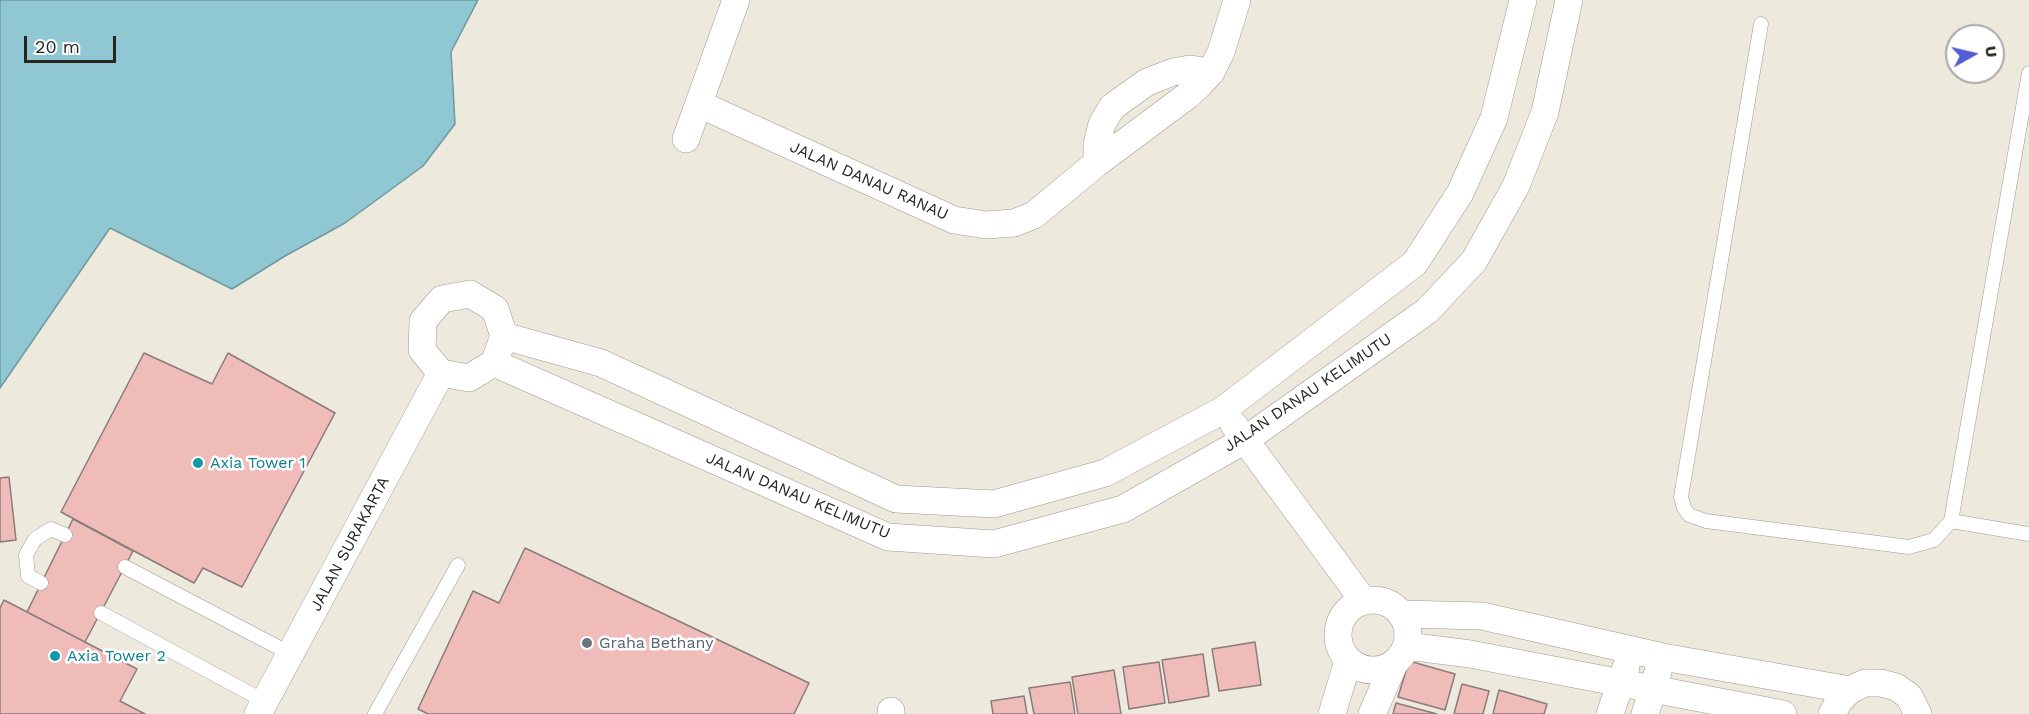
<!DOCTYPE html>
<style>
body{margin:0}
#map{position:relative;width:2029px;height:714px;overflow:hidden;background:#edeadd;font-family:"Work Sans",sans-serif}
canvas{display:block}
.north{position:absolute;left:1945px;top:24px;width:60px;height:60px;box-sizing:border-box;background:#fff;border:2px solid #a8a8a6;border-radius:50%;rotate:82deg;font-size:16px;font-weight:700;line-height:24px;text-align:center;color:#262520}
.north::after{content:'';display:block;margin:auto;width:21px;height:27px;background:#545cd3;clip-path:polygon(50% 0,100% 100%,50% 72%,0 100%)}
.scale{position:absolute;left:24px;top:36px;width:92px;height:27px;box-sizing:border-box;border:3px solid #262520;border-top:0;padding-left:8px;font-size:18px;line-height:21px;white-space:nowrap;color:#262520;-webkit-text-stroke:4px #fff;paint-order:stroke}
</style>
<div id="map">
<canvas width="2029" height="714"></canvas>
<div class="north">U</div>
<div class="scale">20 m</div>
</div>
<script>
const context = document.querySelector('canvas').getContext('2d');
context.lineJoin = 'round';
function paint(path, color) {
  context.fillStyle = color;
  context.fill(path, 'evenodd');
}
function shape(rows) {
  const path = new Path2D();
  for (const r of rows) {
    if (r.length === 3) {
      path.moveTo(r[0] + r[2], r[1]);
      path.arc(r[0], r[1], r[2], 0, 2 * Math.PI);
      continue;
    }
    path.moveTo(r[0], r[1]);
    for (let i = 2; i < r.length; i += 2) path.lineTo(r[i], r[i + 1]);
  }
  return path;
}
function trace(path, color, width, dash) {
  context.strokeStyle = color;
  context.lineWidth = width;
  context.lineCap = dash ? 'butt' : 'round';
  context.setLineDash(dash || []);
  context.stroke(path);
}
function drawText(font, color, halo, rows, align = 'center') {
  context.font = font + ' "Work Sans",sans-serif';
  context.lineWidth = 5;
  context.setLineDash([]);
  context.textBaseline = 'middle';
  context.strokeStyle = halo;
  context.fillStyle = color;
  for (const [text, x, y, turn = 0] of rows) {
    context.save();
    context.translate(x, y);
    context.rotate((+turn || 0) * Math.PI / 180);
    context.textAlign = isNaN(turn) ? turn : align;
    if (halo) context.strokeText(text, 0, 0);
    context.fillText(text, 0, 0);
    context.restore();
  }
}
const water = shape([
 [0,0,478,0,451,52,455,124,423,166,345,223,285,256,232,289,110,228,0,388,0,0]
]);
paint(water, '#8fc8d2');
trace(water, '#70979d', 1.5);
const building = shape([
 [144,353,212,384,228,353,335,413,242,587,203,568,194,583,61,512,144,353],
 [9,477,16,540,0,542,0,478,9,477],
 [73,519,133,551,85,642,27,612,73,519],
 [525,548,809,683,794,714,428,714,418,709,473,591,499,603,525,548],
 [4,600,137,669,120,701,145,714,0,714,0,608,4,600],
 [1255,642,1261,685,1219,691,1212,649,1255,642],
 [1203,654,1209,696,1169,703,1162,660,1203,654],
 [1409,661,1455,674,1445,710,1398,697,1409,661],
 [1159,662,1165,703,1129,709,1123,667,1159,662],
 [1114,670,1121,714,1078,714,1072,677,1114,670],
 [1070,682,1075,714,1034,714,1029,688,1070,682],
 [1462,684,1489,691,1483,714,1454,714,1462,684],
 [1499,690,1547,704,1544,714,1493,714,1499,690],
 [1024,696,1027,714,993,714,991,701,1024,696],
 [1396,703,1437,714,1393,714,1396,703]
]);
paint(building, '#f0bcba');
trace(building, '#897b7a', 1.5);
const service = shape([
 [1761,24,1681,497,1684,508,1689,515,1706,521,1909,547,1934,540,1951,521,2029,73],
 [1951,521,2029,534],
 [125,567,291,654],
 [41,583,28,576,26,555,35,539,51,529,65,535],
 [101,613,264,701],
 [375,714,458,565]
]);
const minor = shape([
 [699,104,954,220,986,225,1014,223,1034,215,1097,163,1187,96,1200,84,1211,72,1221,52,1237,0],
 [686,139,736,0],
 [1097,163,1097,144,1102,124,1112,107,1147,82,1173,72,1190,69,1211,72],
 [470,294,495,309,504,336,494,363,469,378,441,373,422,350,423,321,442,299,470,294],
 [504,336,601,363,896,499,994,504,1105,473,1223,410,1415,263,1460,193,1494,118,1523,0],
 [494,363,888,537,994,544,1123,509,1245,440,1427,311,1474,261,1516,186,1545,112,1569,0],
 [1234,425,1363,600],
 [1373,635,35],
 [1402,614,1482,616,1663,657,1850,690],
 [1407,646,1470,654,1783,714],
 [891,711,891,714],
 [258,714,441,373],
 [1332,714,1348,661],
 [1372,714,1394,664],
 [1610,714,1626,667],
 [1645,714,1658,672],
 [1832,714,1839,701,1850,690,1865,683,1881,683,1896,687,1909,696,1918,714]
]);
trace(service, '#9d998d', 15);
trace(minor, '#9d998d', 28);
trace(service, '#fff', 14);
trace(minor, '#fff', 27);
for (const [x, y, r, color] of [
 [198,463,6,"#0f9aa8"],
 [587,643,6,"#6b7280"],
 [55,656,6,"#0f9aa8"]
]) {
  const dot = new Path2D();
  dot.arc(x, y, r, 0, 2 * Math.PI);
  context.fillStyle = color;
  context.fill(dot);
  trace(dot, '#fff', 2);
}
drawText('16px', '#262520', '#fff', [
 ["JALAN DANAU RANAU",869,181,24],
 ["JALAN DANAU KELIMUTU",1308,393,-34],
 ["JALAN DANAU KELIMUTU",798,496,23],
 ["JALAN SURAKARTA",350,544,-62]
]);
drawText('16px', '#0d838f', '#fff', [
 ["Axia Tower 1",210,463],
 ["Axia Tower 2",67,656]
], 'left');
drawText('16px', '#5b616d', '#fff', [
 ["Graha Bethany",599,643]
], 'left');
</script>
